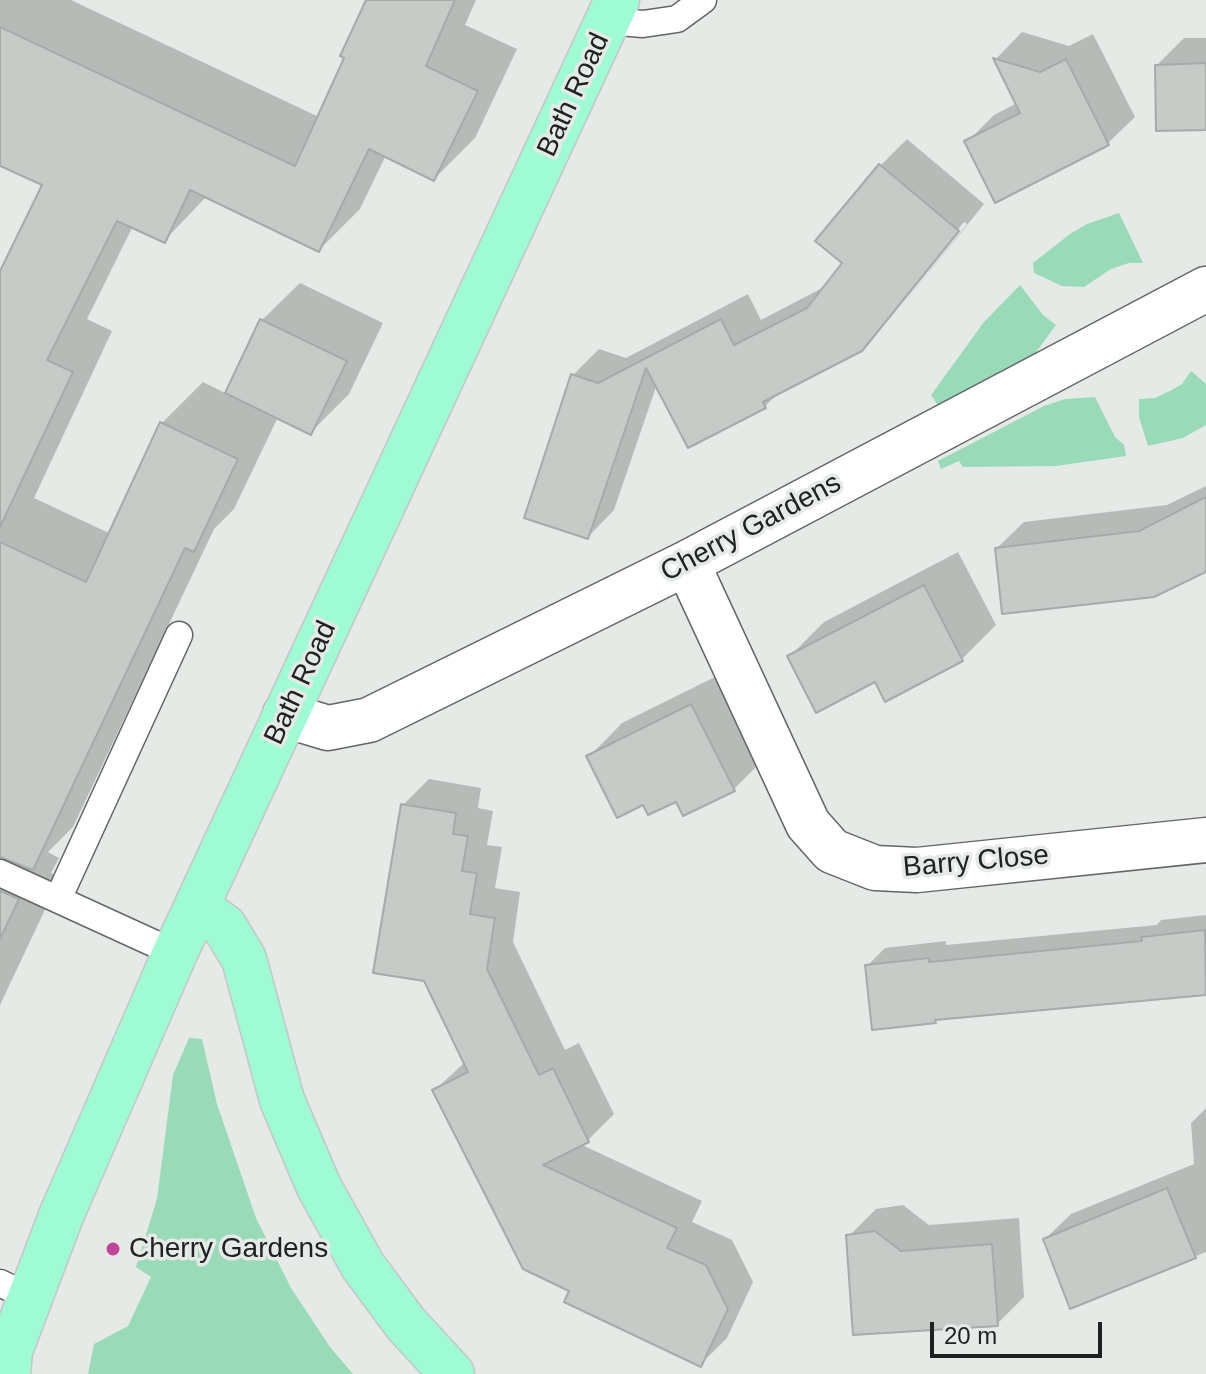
<!DOCTYPE html>
<style>
body{margin:0}
#map{position:relative;width:1206px;height:1374px;overflow:hidden;background:#e5eae7;font-family:Arial,sans-serif}
canvas{display:block}
.scale{position:absolute;left:930px;top:1322px;width:172px;height:36px;box-sizing:border-box;border:4px solid #202221;border-top:0;padding-left:10px;font-size:24px;line-height:28px;white-space:nowrap;color:#202221;-webkit-text-stroke:6px #e5eae7;paint-order:stroke}
</style>
<div id="map">
<canvas width="1206" height="1374"></canvas>
<div class="scale">20 m</div>
</div>
<script>
const context = document.querySelector('canvas').getContext('2d');
context.lineJoin = 'round';
function paint(path, color) {
  context.fillStyle = color;
  context.fill(path, 'evenodd');
}
function shape(rows) {
  const path = new Path2D();
  for (const r of rows) {
    path.moveTo(r[0], r[1]);
    for (let i = 2; i < r.length; i += 2) path.lineTo(r[i], r[i + 1]);
  }
  return path;
}
function trace(path, color, width, dash) {
  context.strokeStyle = color;
  context.lineWidth = width;
  context.lineCap = dash ? 'butt' : 'round';
  context.setLineDash(dash || []);
  context.stroke(path);
}
function drawText(font, color, halo, rows, align = 'center') {
  context.font = font + ' Arial,sans-serif';
  context.lineWidth = 7;
  context.setLineDash([]);
  context.textBaseline = 'middle';
  context.strokeStyle = halo;
  context.fillStyle = color;
  for (const [text, x, y, turn = 0] of rows) {
    context.save();
    context.translate(x, y);
    context.rotate((+turn || 0) * Math.PI / 180);
    context.textAlign = isNaN(turn) ? turn : align;
    if (halo) context.strokeText(text, 0, 0);
    context.fillText(text, 0, 0);
    context.restore();
  }
}
paint(shape([
 [1119,213,1143,263,1129,263,1111,269,1084,287,1062,286,1034,273,1033,263,1070,234,1087,224],
 [1020,285,1043,315,1056,325,1028,363,940,409,931,395,984,322],
 [1191,371,1206,384,1206,425,1183,438,1148,446,1139,417,1139,399,1155,398,1172,390,1182,384],
 [1095,397,1115,437,1124,445,1126,456,1056,466,963,467,959,461,941,469,938,461,1044,406,1065,399],
 [189,1038,202,1039,217,1104,256,1218,291,1288,330,1347,353,1374,88,1374,94,1344,128,1326,151,1277,136,1267,157,1199,173,1075]
]), '#99dab8');
paint(shape([
 [0,0,71,0,319,117,347,57,368,0,476,0,465,25,517,49,475,138,434,179,386,155,360,209,319,250,207,196,164,241,133,226,87,319,112,331,34,498,111,534,162,423,203,382,227,394,262,320,300,283,383,323,349,394,311,432,278,417,234,509,214,529,73,827,48,852,59,858,51,873,55,875,45,894,51,897,0,1005,0,276,44,184,0,163],
 [1022,32,1069,46,1093,34,1135,117,1108,143,967,142,994,115,1017,103,996,59],
 [1184,38,1206,38,1206,128,1157,65],
 [907,139,984,204,888,323,967,224,964,222,877,330,880,330,861,349,781,391,765,406,657,384,614,510,588,537,573,375,599,349,626,358,748,294,761,320,826,286,845,263,818,241,881,165],
 [1206,486,1206,569,997,548,1024,522,1167,505],
 [958,552,996,625,962,659,886,699,876,679,790,656,824,622],
 [725,672,767,756,734,789,684,814,677,799,644,802,589,757,622,723],
 [429,779,481,788,478,808,493,811,487,845,502,847,495,888,520,892,513,942,565,1050,579,1043,614,1114,588,1140,580,1144,702,1201,692,1222,732,1240,753,1282,727,1338,701,1364,572,1290,435,1090,465,1062,403,805],
 [1206,915,1206,993,938,1017,935,1021,867,966,885,948,946,941,946,945,1157,925,1161,920],
 [1206,1108,1206,1252,1071,1306,1045,1239,1071,1214,1194,1164,1191,1123],
 [903,1205,929,1225,1019,1218,1024,1297,997,1324,849,1236,876,1209]
]), '#0003');
const building = shape([
 [366,0,455,0,426,66,478,91,434,181,369,149,319,252,190,190,165,243,117,221,47,360,73,372,0,527,0,271,42,185,0,166,0,27,295,166,344,58,340,56,366,0],
 [993,58,1040,72,1066,59,1109,145,995,203,964,141,1020,113,993,58],
 [1206,63,1206,130,1156,131,1155,65,1206,63],
 [879,164,959,231,862,351,763,402,766,408,688,448,646,368,588,539,524,518,571,374,598,383,721,319,734,345,807,308,842,263,815,241,879,164],
 [260,319,347,361,311,435,225,393,260,319],
 [160,422,238,459,194,552,185,548,33,870,0,857,0,542,86,582,160,422],
 [1206,497,1206,572,1154,597,1002,614,995,548,1139,531,1206,497],
 [924,585,963,661,885,702,875,682,816,713,787,656,924,585],
 [691,704,735,791,683,816,676,802,648,815,643,805,617,818,586,756,691,704],
 [401,804,456,813,453,834,468,836,462,871,477,873,470,914,495,918,487,969,539,1075,553,1068,589,1142,543,1165,677,1228,667,1248,706,1265,728,1309,701,1367,564,1302,569,1291,523,1269,432,1090,468,1072,424,981,373,973,401,804],
 [0,891,19,899,0,939,0,891],
 [1205,930,1206,995,935,1020,936,1023,872,1030,865,965,929,958,929,962,1142,941,1141,937,1205,930],
 [1167,1188,1196,1258,1070,1309,1043,1239,1167,1188],
 [875,1231,901,1251,992,1244,998,1326,853,1335,846,1235,875,1231]
]);
paint(building, '#c6cbc8');
trace(building, '#a6aba8', 2);
const lane = shape([
 [608,21,643,24,677,19,703,0],
 [0,873,175,953],
 [58,899,179,635],
 [0,1283,30,1298]
]);
const street = shape([
 [687,563,808,824,832,851,875,868,917,870,1206,840],
 [285,715,328,728,369,720,687,563,1206,289]
]);
const primary = shape([
 [198,908,224,926,244,959,282,1100,319,1187,363,1266,406,1324,452,1374],
 [8,1374,10,1351,61,1216,175,953,617,0]
]);
trace(lane, '#626664', 29);
trace(street, '#626664', 47);
trace(primary, '#c5c6c5', 47);
trace(lane, '#fff', 26);
trace(street, '#fff', 44);
trace(primary, '#9efbd3', 44);
for (const [x, y, r, color] of [
 [113,1249,8,"#be4599"]
]) {
  const dot = new Path2D();
  dot.arc(x, y, r, 0, 2 * Math.PI);
  context.fillStyle = color;
  context.fill(dot);
  trace(dot, '#e5eae7', 3);
}
drawText('28px', '#202221', '#e5eae7', [
 ["Bath Road",574,95,-65],
 ["Cherry Gardens",751,528,-28],
 ["Bath Road",301,683,-65],
 ["Barry Close",976,862,-5]
]);
drawText('28px', '#202221', '#e5eae7', [
 ["Cherry Gardens",129,1249]
], 'left');
</script>
